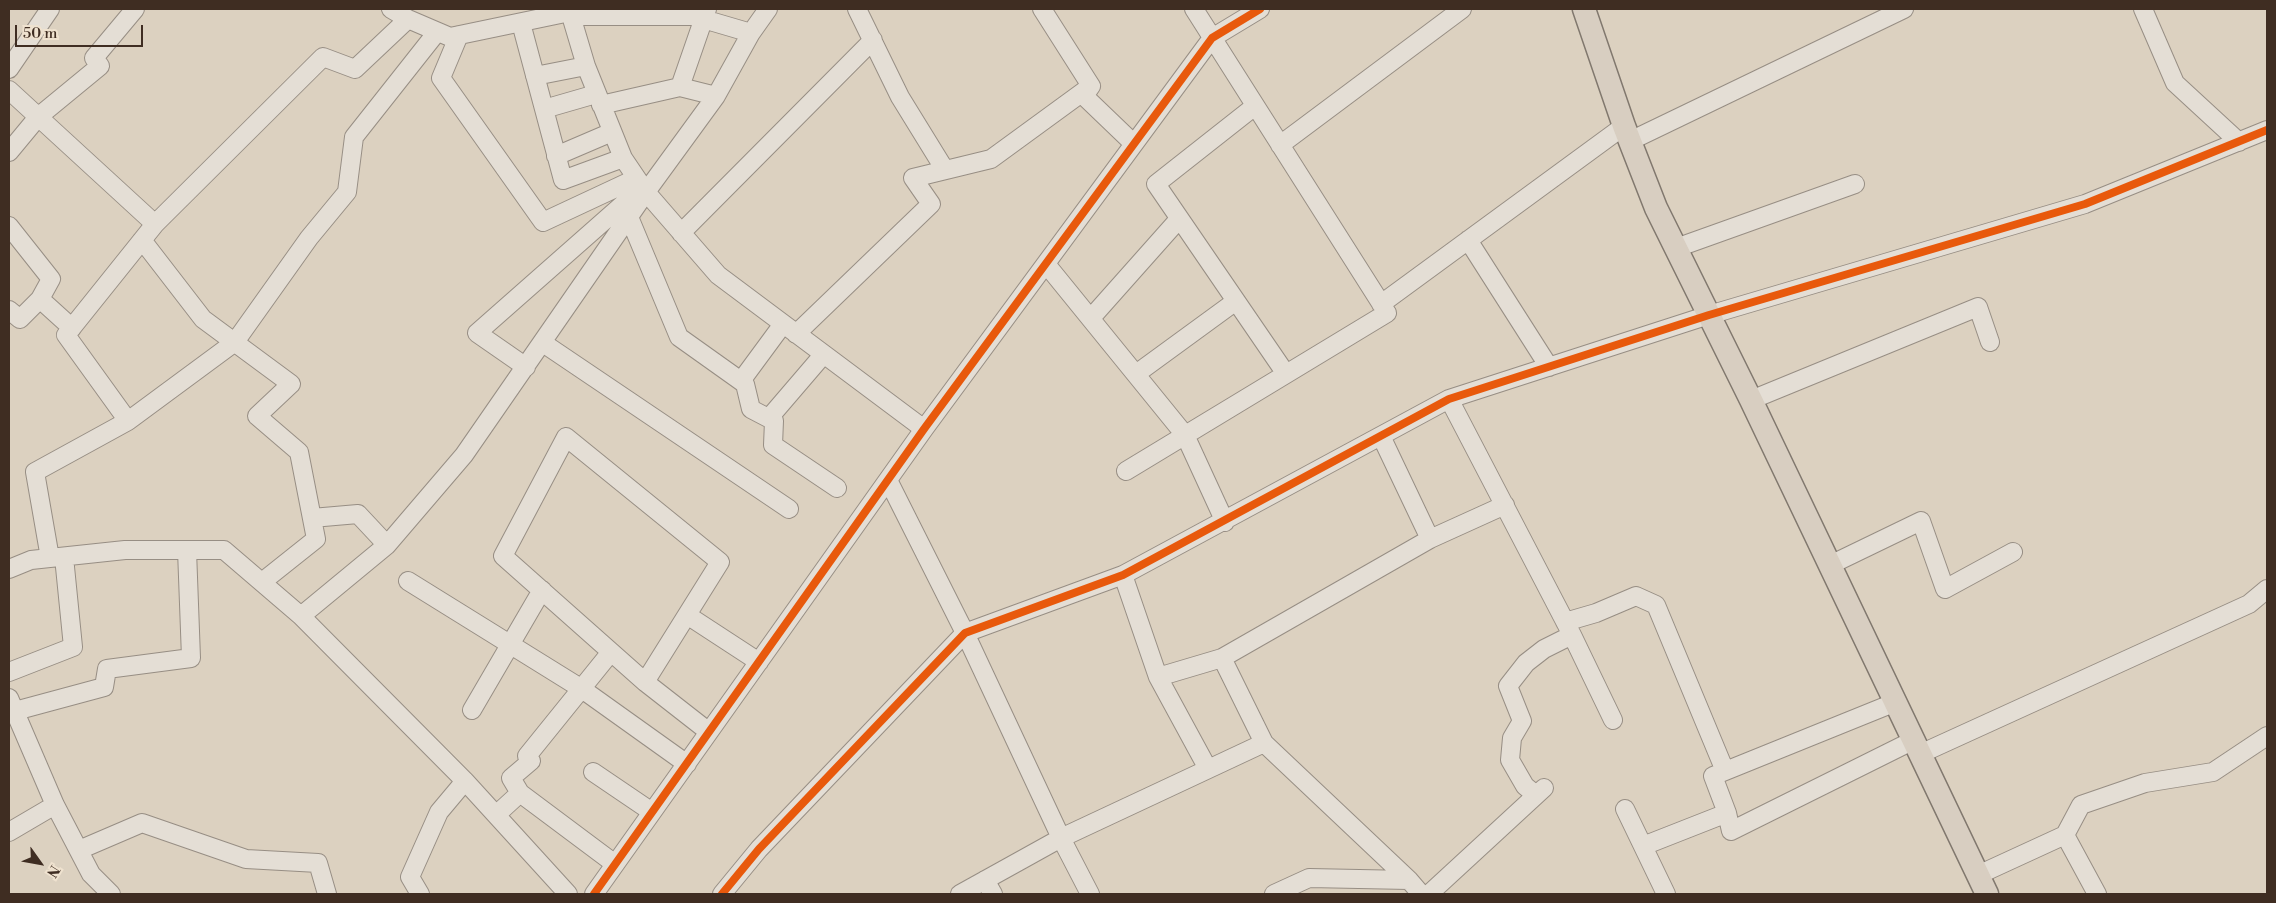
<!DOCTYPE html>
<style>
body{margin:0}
#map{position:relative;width:2276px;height:903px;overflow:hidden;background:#dcd1c0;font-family:"Libre Bodoni",serif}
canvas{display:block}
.frame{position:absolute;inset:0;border:10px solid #3f2d22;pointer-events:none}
.north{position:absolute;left:15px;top:838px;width:50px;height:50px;-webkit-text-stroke:4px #efe2cf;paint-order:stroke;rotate:122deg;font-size:14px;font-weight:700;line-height:20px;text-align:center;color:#3f2d22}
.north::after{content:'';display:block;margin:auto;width:18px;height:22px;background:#3f2d22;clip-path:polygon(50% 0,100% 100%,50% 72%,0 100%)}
.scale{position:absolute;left:15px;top:25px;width:128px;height:22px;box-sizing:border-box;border:2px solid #3f2d22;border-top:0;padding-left:6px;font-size:15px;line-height:18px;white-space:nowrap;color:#3f2d22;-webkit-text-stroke:4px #efe2cf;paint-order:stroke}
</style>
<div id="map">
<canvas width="2276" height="903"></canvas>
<div class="frame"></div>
<div class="north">N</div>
<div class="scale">50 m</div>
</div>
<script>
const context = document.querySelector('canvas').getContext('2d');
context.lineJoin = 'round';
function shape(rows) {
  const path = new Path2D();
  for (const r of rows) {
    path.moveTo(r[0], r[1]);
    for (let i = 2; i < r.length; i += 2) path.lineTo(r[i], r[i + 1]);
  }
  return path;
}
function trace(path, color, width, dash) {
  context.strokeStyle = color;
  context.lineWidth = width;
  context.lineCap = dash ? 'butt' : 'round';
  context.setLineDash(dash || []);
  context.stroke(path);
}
const minor = shape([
 [391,9,408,19,450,37,570,12],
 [569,9,586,66,623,158,646,192,718,275,924,429],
 [857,9,900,97,945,170],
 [1042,9,1091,86,1084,96,1134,144],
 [2143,9,2175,83,2239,142],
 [571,16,693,16,751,33],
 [521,23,563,180,623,158],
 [459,35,441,78,543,222,635,179],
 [9,69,50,9],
 [535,76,586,66],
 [680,87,707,9],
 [9,90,155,224],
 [601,105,680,87,716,96],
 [1255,106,1156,184,1286,374],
 [544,109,596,94],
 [1630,141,1904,9],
 [1280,145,1462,9],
 [9,152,38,117,100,66,94,58,135,9],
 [556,156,612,132],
 [629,217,679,337,745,384,751,409,774,421,773,445,837,488],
 [9,226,51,279,40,299,72,328],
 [681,233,873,40],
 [142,240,203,319,291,384,257,416,299,452,316,539,262,582],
 [1468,240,1549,367],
 [1676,248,1855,184],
 [1046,264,1185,435,1225,522],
 [1381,304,1624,126],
 [9,310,20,319,40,299],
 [1091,318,1179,219],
 [796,334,931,204,913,178,991,159,1091,86],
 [543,343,789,509],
 [526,367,477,333,638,191],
 [1136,374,1236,301],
 [741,381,783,324],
 [1449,399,1572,635,1544,649,1526,663,1508,686,1522,721,1512,738,1510,760,1525,786,1536,795],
 [1751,400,1978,307,1990,342],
 [769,418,823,355],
 [128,421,235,342,309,238,347,192,354,137,437,32],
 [1381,436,1430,539],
 [1126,471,1387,313,1194,9],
 [888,480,965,633,1061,838,1090,894],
 [312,518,358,514,387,545],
 [50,558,35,472,128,421,66,335,155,224,323,57,355,69,408,19],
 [1830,565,1921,521,1945,589,2013,552],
 [9,569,31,560,125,550,224,550,301,616,465,781,568,894],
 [1123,575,1158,677,1208,769],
 [408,581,582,689,687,764],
 [687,615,759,662],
 [301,616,387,545,464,455,646,192,716,96,751,33,768,9],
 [1565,622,1596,613,1636,596,1656,605,1725,771],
 [1572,635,1613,720],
 [9,672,73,647,64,557],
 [1158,677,1222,658,1430,539,1505,505],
 [645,682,720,562,566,437,503,556,645,682,709,732],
 [9,698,55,805,91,874,111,894],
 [472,710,542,590],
 [15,711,104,687,107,669,191,658,187,550],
 [1264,743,1409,880,1421,894],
 [1920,754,2249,604,2267,589],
 [593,772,652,812],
 [520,793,615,864],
 [1625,809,1666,894],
 [1727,813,1731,831,1914,740],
 [496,815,520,793,511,778,531,761,527,756,611,652],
 [9,832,55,805],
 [2065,835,2097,894],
 [1643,846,1727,813,1713,776,1896,702],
 [79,850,142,823,246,859,318,863,327,894],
 [1978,875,2065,835,2081,805,2145,783,2213,772,2267,736],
 [985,880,993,894],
 [420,894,410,877,439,812,465,781],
 [594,894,924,429,1212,38,1260,9],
 [722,894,759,849,965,633,1123,575,1449,399,1709,315,2085,204,2267,130],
 [960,894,1061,838,1264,743,1222,658],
 [1274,894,1309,878,1409,880],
 [1429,894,1544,788]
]);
const major = shape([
 [1584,9,1624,126,1656,208,1751,400,1987,894]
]);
trace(minor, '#978e84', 20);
trace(major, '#81786e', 25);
trace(minor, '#e4ded5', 18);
trace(major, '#d8cec1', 22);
trace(shape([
 [594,894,924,429,1212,38,1260,9],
 [722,894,759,849,965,633,1123,575,1449,399,1709,315,2085,204,2267,130]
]), '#e8590c', 8);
</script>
